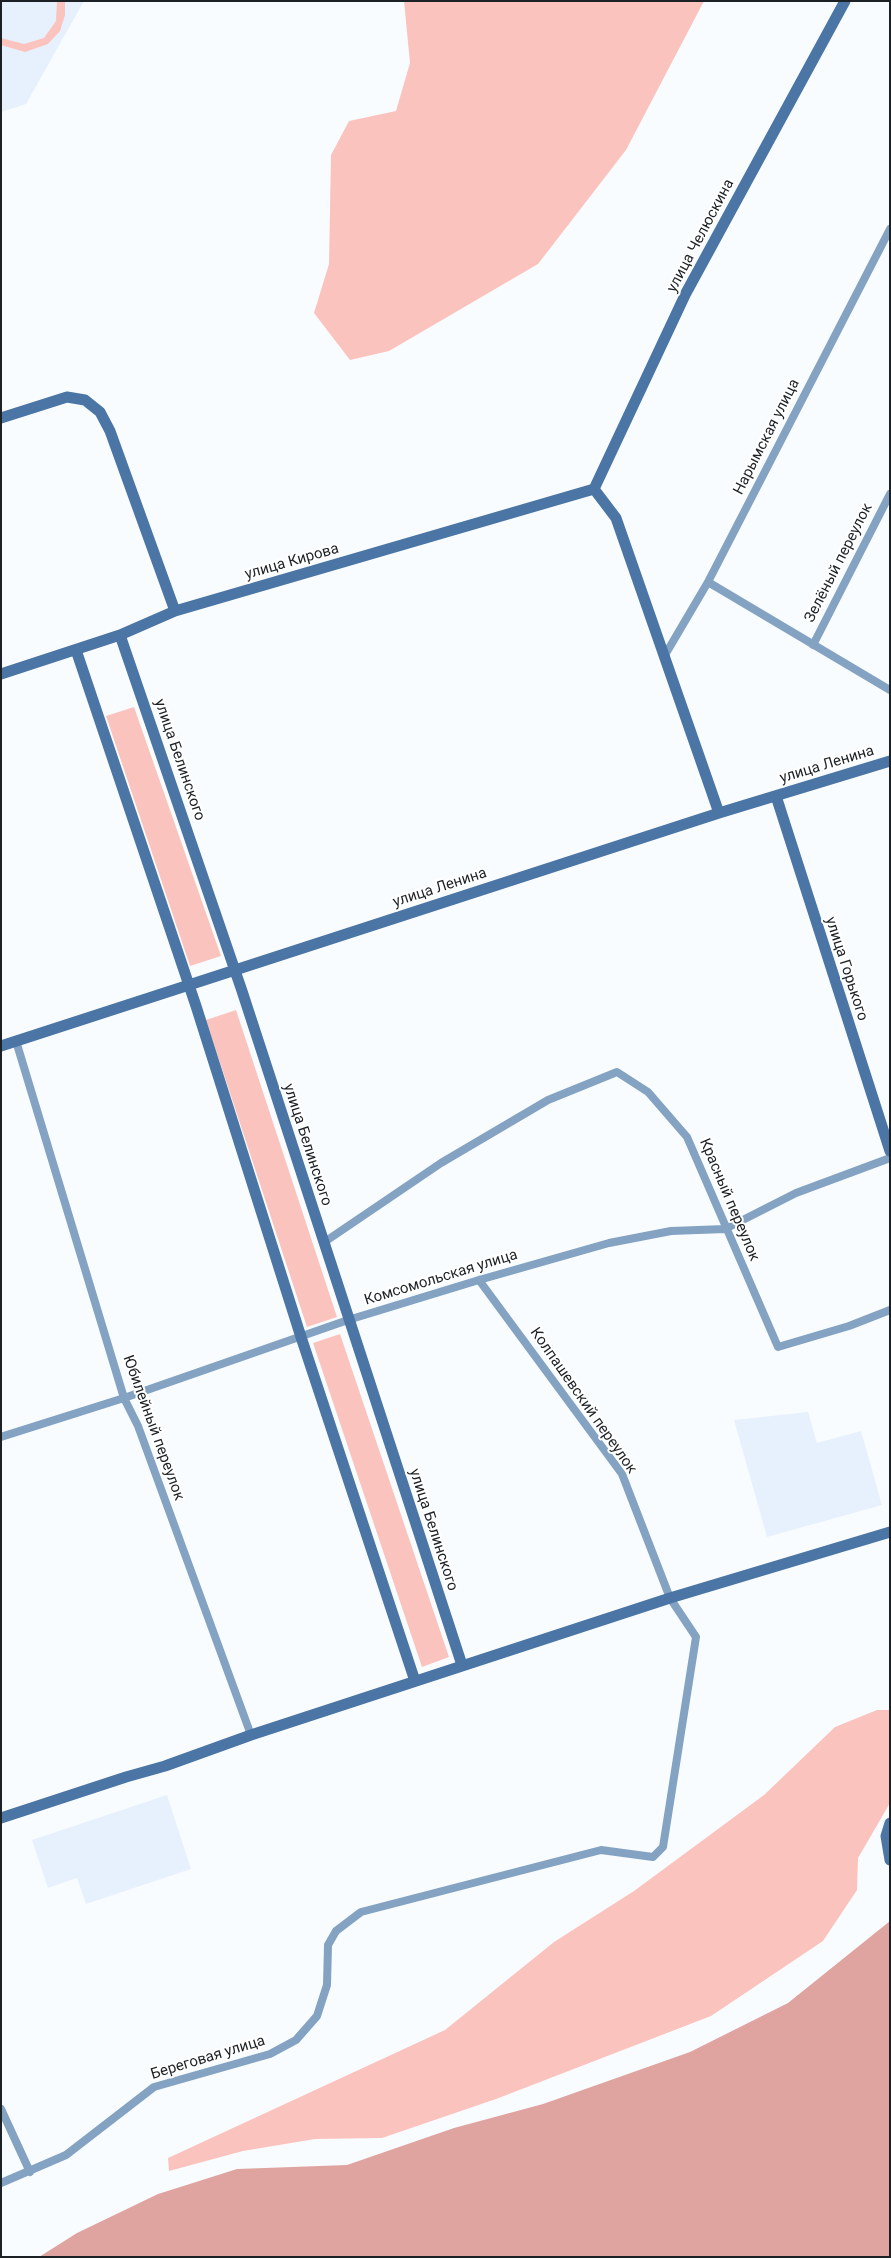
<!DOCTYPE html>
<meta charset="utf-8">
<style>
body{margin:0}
#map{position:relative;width:891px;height:2258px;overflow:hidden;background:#f9fcfe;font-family:Roboto,sans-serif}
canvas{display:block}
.frame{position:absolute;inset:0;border:2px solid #1c2125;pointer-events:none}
</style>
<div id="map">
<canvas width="891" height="2258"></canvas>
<div class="frame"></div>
</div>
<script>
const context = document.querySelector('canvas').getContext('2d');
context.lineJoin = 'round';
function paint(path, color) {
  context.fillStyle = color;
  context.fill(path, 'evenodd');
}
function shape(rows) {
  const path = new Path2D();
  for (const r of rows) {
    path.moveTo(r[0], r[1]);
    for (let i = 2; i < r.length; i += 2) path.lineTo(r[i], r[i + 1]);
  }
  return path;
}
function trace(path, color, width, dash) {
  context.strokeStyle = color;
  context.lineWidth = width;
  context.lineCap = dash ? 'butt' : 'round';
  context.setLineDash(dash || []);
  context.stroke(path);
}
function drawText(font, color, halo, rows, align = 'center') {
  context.font = font + ' Roboto,sans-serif';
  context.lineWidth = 4;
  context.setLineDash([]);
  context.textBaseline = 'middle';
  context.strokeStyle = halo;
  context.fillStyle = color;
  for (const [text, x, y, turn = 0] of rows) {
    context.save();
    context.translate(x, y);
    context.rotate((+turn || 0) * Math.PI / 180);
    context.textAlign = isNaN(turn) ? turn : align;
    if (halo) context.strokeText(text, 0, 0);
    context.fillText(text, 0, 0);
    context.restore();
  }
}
paint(shape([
 [1,1,84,1,26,104,1,112],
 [808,1412,817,1443,861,1431,882,1505,767,1537,734,1420],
 [167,1795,191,1869,86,1904,77,1878,48,1888,32,1840]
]), '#e7f1fd');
paint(shape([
 [57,1,65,1,65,15,60,31,48,44,25,52,1,45,1,38,24,44,44,38,56,21],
 [404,1,704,1,626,150,538,264,389,351,350,360,314,313,329,264,331,155,349,121,396,111,410,63],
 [134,707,221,956,190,966,106,716],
 [236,1010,337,1317,307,1327,206,1020],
 [340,1334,449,1657,422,1667,313,1343],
 [877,1710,890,1710,890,1803,858,1858,857,1890,823,1941,711,2016,496,2099,382,2138,315,2139,243,2151,169,2171,168,2158,445,2030,554,1942,634,1891,764,1795,835,1727]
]), '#fbc3be');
paint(shape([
 [890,1921,890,2257,39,2257,77,2233,158,2194,237,2169,347,2165,454,2128,543,2104,690,2052,788,2003]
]), '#dfa4a0');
trace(shape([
 [708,582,890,690],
 [813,645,890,494],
 [665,655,708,582,890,229],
 [16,1041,124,1398,138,1426,251,1735],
 [323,1243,441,1163,548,1100,617,1072,648,1092,687,1137,778,1347,849,1326,890,1310],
 [1,1437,124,1398,348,1320,479,1280,609,1243,671,1231,725,1229,796,1193,890,1158],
 [1,2109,30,2172],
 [1,2183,66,2155,154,2087,270,2054,296,2040,317,2016,327,1985,328,1945,336,1931,361,1912,601,1850,653,1857,663,1847,696,1637,670,1598,622,1474,479,1280]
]), '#84a2c2', 8);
trace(shape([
 [1,418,67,397,85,400,100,412,110,431,175,611],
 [594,489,686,293,845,1],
 [594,489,616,518,719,813],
 [120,635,242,991,462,1665],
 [76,650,196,1006,301,1337,415,1681],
 [1,674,120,635,175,611,594,489],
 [776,796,890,1151],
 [1,1046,719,813,890,761],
 [1,1818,126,1777,165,1766,251,1735,670,1598,890,1532],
 [890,1823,886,1836,890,1860]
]), '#4a75a5', 11);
drawText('15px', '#1c2125', '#fff', [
 ["улица Челюскина",701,236,-62],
 ["Нарымская улица",767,437,-63],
 ["улица Кирова",292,562,-16],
 ["Зелёный переулок",839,563,-63],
 ["улица Белинского",179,760,71],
 ["улица Ленина",827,765,-17],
 ["улица Ленина",440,888,-18],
 ["улица Горького",846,969,72],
 ["улица Белинского",307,1145,72],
 ["Красный переулок",729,1200,67],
 ["Комсомольская улица",441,1278,-17],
 ["Колпашевский переулок",583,1401,55],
 ["Юбилейный переулок",153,1428,70],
 ["улица Белинского",433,1530,72],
 ["Береговая улица",208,2058,-17]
]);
</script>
